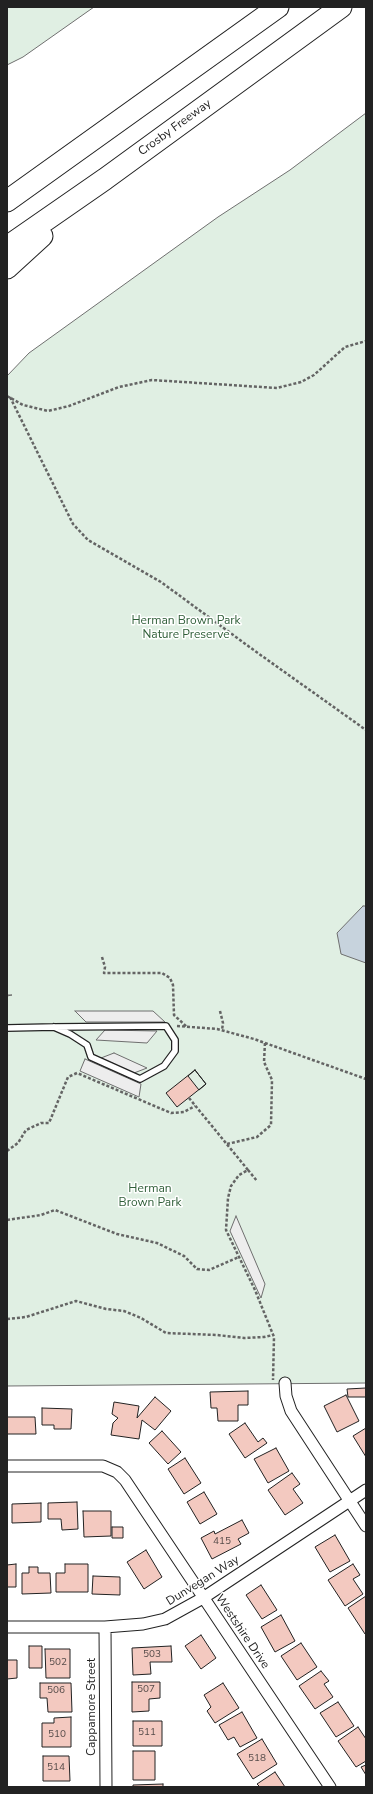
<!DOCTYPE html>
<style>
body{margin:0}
#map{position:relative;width:373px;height:1794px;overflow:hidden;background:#fff;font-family:"Nunito Sans",sans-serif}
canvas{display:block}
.frame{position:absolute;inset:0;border:8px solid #222;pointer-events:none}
</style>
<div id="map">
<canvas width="373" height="1794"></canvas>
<div class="frame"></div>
</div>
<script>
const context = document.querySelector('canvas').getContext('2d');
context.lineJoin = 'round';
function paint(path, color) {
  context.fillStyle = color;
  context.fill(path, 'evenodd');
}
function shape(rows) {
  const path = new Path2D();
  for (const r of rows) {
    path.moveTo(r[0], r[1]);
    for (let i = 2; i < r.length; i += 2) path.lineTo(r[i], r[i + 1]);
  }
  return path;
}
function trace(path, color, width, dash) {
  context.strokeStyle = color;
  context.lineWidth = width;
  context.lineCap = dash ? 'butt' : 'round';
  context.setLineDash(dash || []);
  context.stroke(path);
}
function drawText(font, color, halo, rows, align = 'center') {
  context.font = font + ' "Nunito Sans",sans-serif';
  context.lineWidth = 3;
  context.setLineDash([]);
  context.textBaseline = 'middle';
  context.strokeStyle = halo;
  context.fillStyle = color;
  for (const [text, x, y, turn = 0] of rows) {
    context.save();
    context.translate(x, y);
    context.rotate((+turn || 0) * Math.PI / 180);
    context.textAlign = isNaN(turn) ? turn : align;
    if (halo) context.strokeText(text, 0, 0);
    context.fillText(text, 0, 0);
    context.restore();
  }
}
const green = shape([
 [7,7,94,7,23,57,7,65,7,7],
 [366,113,366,1383,7,1386,7,996,12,995,7,995,7,376,29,353,218,217,290,170,366,113]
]);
paint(green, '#e0efe3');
trace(green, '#6f6f6f', 1);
const parking = shape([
 [75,1011,153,1011,165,1022,86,1022,75,1011],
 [105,1030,157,1031,147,1043,96,1040,105,1030],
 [114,1053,147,1068,134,1073,101,1058,114,1053],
 [85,1059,141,1084,139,1097,80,1071,85,1059],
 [236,1216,265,1284,261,1298,230,1231,236,1216]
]);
paint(parking, '#ededed');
trace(parking, '#6f6f6f', 1);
const water = shape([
 [363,906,366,906,366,963,341,954,337,933,363,906]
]);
paint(water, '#c7d3dd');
trace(water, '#6f6f6f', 1);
const building = shape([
 [195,1070,206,1084,177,1107,166,1093,195,1070],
 [195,1070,206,1084,199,1090,188,1076,195,1070],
 [366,1388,366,1397,348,1397,347,1389,366,1388],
 [248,1391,248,1405,238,1405,238,1421,218,1421,217,1408,211,1408,210,1392,248,1391],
 [346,1395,359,1421,337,1432,324,1406,346,1395],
 [155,1397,171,1411,155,1430,142,1420,139,1439,111,1435,113,1423,118,1418,112,1414,114,1402,139,1406,137,1418,155,1397],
 [42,1408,72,1409,71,1429,54,1429,54,1425,42,1425,42,1408],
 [7,1417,35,1417,36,1434,7,1434,7,1417],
 [245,1423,258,1442,263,1438,267,1443,245,1458,229,1434,245,1423],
 [366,1428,366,1457,353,1436,366,1428],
 [162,1431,181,1452,168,1464,149,1443,162,1431],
 [276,1448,289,1471,268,1483,254,1459,276,1448],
 [185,1458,201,1483,184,1494,168,1469,185,1458],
 [292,1473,300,1484,293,1489,303,1503,285,1515,268,1490,292,1473],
 [204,1492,217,1514,200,1524,187,1502,204,1492],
 [77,1502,78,1529,62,1530,61,1519,48,1519,48,1503,77,1502],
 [41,1503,41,1522,12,1523,12,1504,41,1503],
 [83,1511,111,1511,111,1536,84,1537,83,1511],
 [242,1520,249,1533,238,1539,241,1544,212,1559,201,1538,214,1531,215,1534,242,1520],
 [112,1527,123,1527,123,1538,112,1538,112,1527],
 [335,1535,350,1561,330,1572,315,1547,335,1535],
 [146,1550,162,1577,144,1589,127,1562,146,1550],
 [16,1564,16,1587,7,1587,7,1565,16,1564],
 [65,1564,88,1564,88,1592,56,1592,56,1573,65,1573,65,1564],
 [353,1564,360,1575,353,1579,363,1594,345,1606,328,1580,353,1564],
 [29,1567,38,1567,38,1573,50,1573,51,1593,22,1594,22,1573,29,1573,29,1567],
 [93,1576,120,1577,120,1595,92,1594,93,1576],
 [261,1585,277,1610,262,1619,246,1595,261,1585],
 [366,1596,366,1633,365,1634,348,1608,366,1596],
 [281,1615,295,1641,275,1652,261,1627,281,1615],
 [201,1635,216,1658,201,1669,185,1646,201,1635],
 [301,1643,317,1667,297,1680,281,1656,301,1643],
 [29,1646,42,1646,42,1668,29,1668,29,1646],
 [171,1646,172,1662,150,1662,151,1674,133,1675,132,1648,171,1646],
 [45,1649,70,1649,70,1678,46,1678,45,1649],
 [7,1660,17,1660,17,1678,7,1679,7,1660],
 [321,1671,329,1681,324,1684,333,1697,315,1709,299,1686,321,1671],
 [132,1682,160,1682,160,1698,149,1699,149,1711,132,1712,132,1682],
 [40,1683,71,1683,72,1712,48,1712,47,1698,40,1698,40,1683],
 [223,1683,239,1708,215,1723,207,1711,211,1707,204,1695,223,1683],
 [338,1702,354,1726,336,1737,320,1713,338,1702],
 [242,1712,257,1738,240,1747,234,1737,228,1740,219,1725,242,1712],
 [71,1717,71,1747,42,1747,42,1723,54,1723,54,1718,71,1717],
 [133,1721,162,1721,162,1746,133,1746,133,1721],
 [358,1727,366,1739,366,1761,356,1767,338,1741,358,1727],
 [262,1739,277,1764,253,1779,237,1754,262,1739],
 [133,1751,155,1751,155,1780,133,1780,133,1751],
 [43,1756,69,1756,70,1781,43,1781,43,1756],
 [366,1765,366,1775,361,1767,366,1765],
 [275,1772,285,1787,260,1787,257,1784,275,1772],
 [163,1784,163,1787,133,1787,133,1785,163,1784]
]);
paint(building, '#f3c9c0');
trace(building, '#222', 1);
const lane = shape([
 [7,1028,54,1027,166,1026,175,1040,175,1051,164,1066,140,1079,91,1057,87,1045,70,1034,54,1027]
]);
const street = shape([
 [285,1383,286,1396,291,1411,366,1526],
 [7,1466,103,1466,117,1472,125,1480,330,1787],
 [7,1627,105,1627,143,1624,165,1619,203,1598,366,1490],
 [105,1627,106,1787]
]);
const highway = shape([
 [7,201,278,7],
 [7,247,105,179,341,7],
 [7,268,42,236]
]);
trace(lane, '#222', 8);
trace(street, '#222', 13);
trace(highway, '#222', 23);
trace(shape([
 [7,396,23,405,48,411,69,406,119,387,152,380,277,388,301,382,314,375,345,347,366,341],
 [10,397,73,524,88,540,161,582,255,651,366,730],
 [102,957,105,967,104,973,162,973,170,978,173,985,174,1015,187,1027],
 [220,1011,223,1023,222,1030],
 [177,1026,217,1029,254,1039,366,1079],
 [189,1098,248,1170,239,1175,231,1186,228,1198,226,1230,255,1290,274,1337,273,1380],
 [227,1144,257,1137,271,1125,272,1080,264,1062,265,1042],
 [7,1151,18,1143,26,1130,41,1123,49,1123,68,1077,77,1073,171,1113,184,1112,195,1106],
 [248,1170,257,1181],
 [7,1220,41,1215,55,1210,117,1234,157,1243,184,1256,197,1269,209,1270,239,1257],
 [7,1319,26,1317,76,1301,106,1309,124,1311,141,1318,166,1333,217,1335,244,1338,264,1337,273,1335]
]), '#646464', 2.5, [3, 2]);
trace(lane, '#fff', 5.5);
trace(street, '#fff', 11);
trace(highway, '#fff', 21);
drawText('10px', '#564c4a', null, [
 ["415",222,1542],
 ["503",152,1655],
 ["502",58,1663],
 ["507",146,1690],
 ["506",56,1691],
 ["511",147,1733],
 ["510",57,1735],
 ["518",257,1759],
 ["514",56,1768]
]);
drawText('12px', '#222', '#fff', [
 ["Crosby Freeway",175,128,-36],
 ["Dunvegan Way",203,1581,-32],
 ["Westshire Drive",242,1632,56],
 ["Cappamore Street",92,1707,-90]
]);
drawText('12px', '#2f5e38', '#fff', [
 ["Herman Brown Park",186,621],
 ["Nature Preserve",186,635],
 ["Herman",150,1189],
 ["Brown Park",150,1203]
]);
</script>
